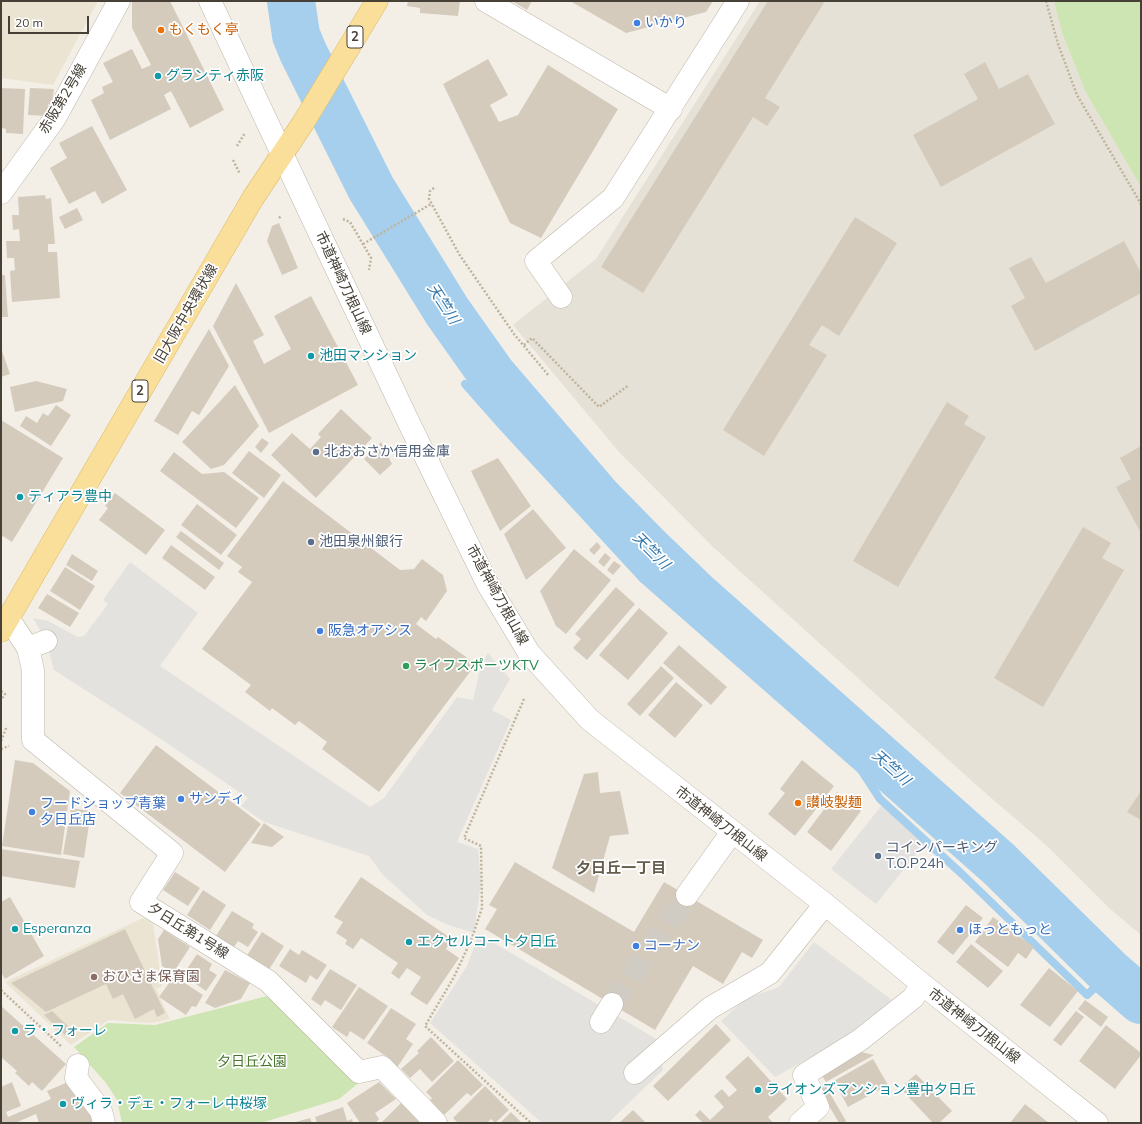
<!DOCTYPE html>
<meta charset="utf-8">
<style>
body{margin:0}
#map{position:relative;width:1142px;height:1124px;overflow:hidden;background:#f3efe7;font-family:Mulish,sans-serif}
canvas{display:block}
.frame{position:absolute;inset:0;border:2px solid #464036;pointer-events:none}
.scale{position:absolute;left:8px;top:16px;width:81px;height:18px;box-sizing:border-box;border:2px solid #464036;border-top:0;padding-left:5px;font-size:12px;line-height:14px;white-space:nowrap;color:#464036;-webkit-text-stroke:3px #fff;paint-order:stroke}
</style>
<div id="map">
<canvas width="1142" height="1124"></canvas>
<div class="frame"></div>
<div class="scale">20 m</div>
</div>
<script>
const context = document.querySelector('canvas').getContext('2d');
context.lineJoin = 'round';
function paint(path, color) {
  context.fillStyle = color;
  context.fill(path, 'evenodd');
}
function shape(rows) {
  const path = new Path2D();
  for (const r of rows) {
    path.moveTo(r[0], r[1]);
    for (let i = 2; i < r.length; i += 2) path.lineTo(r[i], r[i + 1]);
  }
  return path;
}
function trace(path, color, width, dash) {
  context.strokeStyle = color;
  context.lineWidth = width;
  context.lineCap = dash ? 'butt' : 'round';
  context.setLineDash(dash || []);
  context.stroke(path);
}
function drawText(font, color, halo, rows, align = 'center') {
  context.font = font + ' Mulish,"Noto Sans JP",sans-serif';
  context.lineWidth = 3.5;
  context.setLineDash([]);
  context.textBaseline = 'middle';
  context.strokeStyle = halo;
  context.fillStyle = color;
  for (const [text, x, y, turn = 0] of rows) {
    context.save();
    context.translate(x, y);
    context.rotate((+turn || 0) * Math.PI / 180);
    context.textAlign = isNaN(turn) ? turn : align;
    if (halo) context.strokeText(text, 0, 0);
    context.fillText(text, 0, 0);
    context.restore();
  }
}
paint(shape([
 [760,1,1054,1,1062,33,1086,93,1141,187,1141,935,1109,908,1046,845,975,784,712,546,619,452,513,325,596,259]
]), '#e6e1d6');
paint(shape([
 [1,1,98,1,53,85,1,78],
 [143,918,153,923,162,986,156,989,170,1019,151,1023,109,1020,71,1045,5,982]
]), '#ebe4d2');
paint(shape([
 [1054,1,1141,1,1141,187,1086,93,1062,33],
 [271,995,361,1081,339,1099,261,1123,122,1123,117,1100,106,1083,74,1047,108,1023,155,1025]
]), '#cde5b2');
paint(shape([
 [130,562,198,613,160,666,370,807,384,798,457,697,473,700,481,665,488,653,510,679,492,710,511,720,457,842,478,849,481,883,474,933,446,924,427,915,383,875,369,856,264,822,241,806,248,798,146,729,54,670,46,641,33,618,48,621,78,637,84,636,108,604,103,600],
 [882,805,925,843,876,904,831,869],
 [479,934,658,1040,663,1070,608,1123,542,1123,430,1023,467,966],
 [814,942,892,1000,840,1041,775,1077,721,1021,745,999,779,987]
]), '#e4e2df');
trace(shape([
 [465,384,502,426,643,579,861,770,880,799,963,875,1087,995,1110,973]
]), '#a6cfed', 8);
trace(shape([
 [291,1,296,35,303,52,371,188,447,311,493,376,597,497,647,548,697,596,999,864,1110,973,1141,1000]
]), '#a6cfed', 48);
paint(shape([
 [133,1,170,1,224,110,190,128,171,91,164,95,171,109,110,140,91,100,104,93,102,87,113,82,103,63,132,49,142,69,151,65,132,28,132,2],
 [408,1,460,1,458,16,420,13,420,8,407,6],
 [512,1,532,1,527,10],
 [570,1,713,1,706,12,626,33],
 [768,1,825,1,765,98,780,107,767,126,753,117,643,293,601,267],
 [488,59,508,95,490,105,499,122,518,115,548,65,618,109,541,238,510,223,443,84],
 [985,62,999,89,1028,74,1055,124,941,187,913,135,978,99,964,74],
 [1,88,25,89,23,134,6,133,6,129,1,128],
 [30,88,54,89,52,104,48,104,47,116,28,115],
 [92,126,127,190,102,204,95,191,69,204,50,168,67,158,59,143],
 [45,195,46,199,51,198,55,244,48,244,48,252,57,252,60,298,12,302,10,271,15,270,14,258,7,258,6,241,20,241,19,229,13,230,12,215,19,215,18,197],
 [77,208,83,220,65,229,59,217],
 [855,217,897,243,839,336,822,325,809,345,827,355,764,456,723,430],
 [279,223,298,268,282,275,267,241,272,226],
 [1124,241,1141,273,1141,293,1035,351,1011,306,1025,298,1009,268,1031,257,1046,283],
 [1,275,5,275,8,317,1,317],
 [236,283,264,335,253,341,264,364,291,349,274,316,311,296,358,385,269,433,213,326],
 [209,329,229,366,199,415,192,411,178,435,154,421],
 [1,348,10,374,1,377],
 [36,381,67,389,63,401,15,412,10,387],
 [235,385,259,426,224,465,211,469,182,442],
 [947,402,969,416,964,424,986,437,898,587,853,561],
 [56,405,71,415,51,446,20,426,26,416,37,423,43,413,48,416],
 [341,409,372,438,316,498,271,455,292,433,310,449,321,437,318,434],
 [1,420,63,458,12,542,3,536,1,539],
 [262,438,269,443,261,453,255,447],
 [381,442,392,464,380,475,364,459],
 [1141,446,1141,533,1116,487,1131,479,1120,458],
 [249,451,281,475,264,498,232,473],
 [174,452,202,474,224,472,259,498,236,528,160,471],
 [498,458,531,506,500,531,471,471],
 [283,481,400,570,414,569,422,559,443,575,447,591,426,621,421,617,416,624,436,639,438,637,476,664,379,792,322,749,327,742,299,721,295,725,272,708,270,711,245,692,251,685,202,649,252,582,238,572,242,567,227,556],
 [115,493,165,530,146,555,99,520,108,508,105,506],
 [197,504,237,535,221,555,181,525],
 [533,509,566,548,526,580,504,534],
 [1083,527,1111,543,1102,558,1124,570,1043,707,994,678],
 [181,531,224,563,219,570,176,537],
 [597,542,601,547,594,555,589,550],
 [171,545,215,577,205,590,162,558],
 [574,549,611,580,566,634,556,626,540,591],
 [605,553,611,558,604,567,598,562],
 [72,554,98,571,92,581,66,565],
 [614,561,621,566,613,575,607,570],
 [65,567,95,586,80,610,50,591],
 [616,587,635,604,587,660,573,648,581,639,575,634],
 [47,594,79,613,70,627,38,608],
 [639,608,668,633,628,680,599,655],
 [679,645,727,687,711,705,663,663],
 [661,666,674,678,640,716,627,704],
 [676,682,703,705,675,738,648,715],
 [156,745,261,824,225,872,120,793],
 [15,760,33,763,70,791,61,855,2,846],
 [802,760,834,786,795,836,768,814,785,793,780,789],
 [598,772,600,793,620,791,629,834,610,836,594,893,552,868,584,774],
 [1141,791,1141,820,1127,812],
 [837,792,861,811,831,851,807,832],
 [71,808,91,811,84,858,63,854],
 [264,823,284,837,272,847,251,843],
 [1,849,80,861,75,888,1,876],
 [515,862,634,932,664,882,763,940,752,958,742,952,723,984,693,966,655,1030,485,929,497,909,489,905],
 [175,872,200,888,188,906,163,890],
 [361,877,452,939,446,949,459,958,427,1005,410,994,421,977,407,968,399,979,391,973,398,963,361,938,353,949,345,944,347,940,336,933,343,922,334,917],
 [203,890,226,905,210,930,187,915],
 [10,897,44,956,5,979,1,972,1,902],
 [966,905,983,918,953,955,937,942],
 [232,911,254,924,252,928,258,932,248,947,238,941,232,950,214,939],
 [993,917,1034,947,1026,959,1018,953,1008,967,975,942],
 [125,929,165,1013,157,1017,154,1009,135,1019,123,994,113,999,106,984,46,1012,11,983],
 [164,930,190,947,173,973,162,966,158,939],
 [262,932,284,946,268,971,246,957],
 [971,944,1003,971,988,988,956,962],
 [290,949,299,955,302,950,327,965,317,980,310,975,306,983,279,966],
 [197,954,212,964,209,970,217,975,206,991,183,975],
 [1049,968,1078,991,1050,1027,1020,1005],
 [330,969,357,985,341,1010,325,1000,321,1006,311,999],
 [225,970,250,983,241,999,215,1008,205,1003],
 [174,976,203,995,196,1007,192,1006,186,1015,159,997],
 [359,987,388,1006,364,1040,350,1031,347,1037,332,1027],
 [1085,1000,1108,1017,1101,1027,1078,1009],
 [1,1006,66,1064,42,1091,32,1082,29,1086,15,1073,17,1071,1,1057],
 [391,1008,416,1024,406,1039,413,1044,396,1069,385,1061,387,1057,367,1043],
 [52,1011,71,1029,65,1035,44,1015],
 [1076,1011,1084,1017,1061,1046,1053,1040],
 [716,1024,731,1040,668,1101,653,1086],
 [1106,1025,1141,1053,1141,1055,1115,1089,1079,1061],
 [431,1037,454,1061,432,1082,420,1069,410,1078,401,1069,419,1053,417,1051],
 [861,1052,874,1055,826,1082,821,1074],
 [748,1056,787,1099,768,1117,773,1123,703,1123,695,1115,700,1110,710,1120,724,1107,714,1096,722,1089,729,1097,737,1090,725,1077],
 [873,1059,888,1085,848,1107,834,1081],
 [458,1060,483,1085,471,1096,467,1093,444,1115,430,1100,432,1098,426,1092],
 [916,1074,952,1111,939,1123,933,1123,900,1088],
 [12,1082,21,1106,6,1112,8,1117,51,1099,47,1091,68,1082,86,1100,95,1123,39,1123,36,1114,15,1123,1,1123,1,1087],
 [379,1082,396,1099,375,1113,379,1119,376,1123,360,1123,347,1103],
 [824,1083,846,1121,844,1123,839,1123,818,1087],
 [485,1086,509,1110,495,1123,491,1119,487,1123,458,1123,453,1118],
 [401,1103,419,1122,417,1123,381,1123],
 [1025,1104,1049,1123,1010,1123],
 [343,1107,347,1121,352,1119,353,1123,317,1123,315,1117],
 [633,1110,646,1123,619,1123],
 [511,1112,522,1123,500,1123],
 [310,1118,312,1123,292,1123]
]), '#d4cbbd');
trace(shape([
 [612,1004,687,895]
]), '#d0ccc4', 22, [22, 11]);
const minor = shape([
 [210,1,409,423,487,583,529,653,590,720,825,904,922,984,1097,1123],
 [486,1,671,109],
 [1,193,55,118,119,1],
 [561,297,536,261,613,198,738,1],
 [8,618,28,648,33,670,33,740,172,853,141,902,268,981,359,1072,382,1067,436,1123],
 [28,648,46,641],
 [687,895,732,832],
 [601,1022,612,1004],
 [78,1065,76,1078,101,1111,104,1123],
 [635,1073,710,1008,770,973,825,904],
 [800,1123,818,1107,804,1075,860,1040,913,998,922,984]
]);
const major = shape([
 [1,631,253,198,303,123,377,1]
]);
trace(minor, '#beb7aa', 23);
trace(major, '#debc6a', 23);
trace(shape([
 [1046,1,1058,44,1077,95,1141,204],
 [237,146,245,133],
 [233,160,240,174],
 [434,188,430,191,429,199,459,254,514,334,549,376],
 [279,218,281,216],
 [343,219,350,222,371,258,369,270],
 [363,244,431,204],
 [524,345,532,338,599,407,629,385],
 [1,691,5,694,1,700],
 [524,699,464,838,481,846,482,908,472,938,454,977,425,1026,531,1123],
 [1,741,7,726],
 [1,749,9,746],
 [1,990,62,1047]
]), '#bfb39c', 2.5, [2, 2]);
trace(minor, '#fff', 22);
trace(major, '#f9df9a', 22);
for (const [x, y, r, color] of [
 [637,23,4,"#3f7fe0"],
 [161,30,4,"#e8710a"],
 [158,76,4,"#0f9aa8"],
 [311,356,4,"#0f9aa8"],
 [316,452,4,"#5c6f8a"],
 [20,497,4,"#0f9aa8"],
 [311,542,4,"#5c6f8a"],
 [320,631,4,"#3f7fe0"],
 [406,666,4,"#2e9e5b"],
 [181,799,4,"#3f7fe0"],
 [798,803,4,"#e8710a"],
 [32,812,4,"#3f7fe0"],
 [878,856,4,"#5c6f8a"],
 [15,929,4,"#0f9aa8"],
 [960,930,4,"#3f7fe0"],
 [409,942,4,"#0f9aa8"],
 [636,946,4,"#3f7fe0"],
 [94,977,4,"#8d6e63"],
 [15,1031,4,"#0f9aa8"],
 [758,1090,4,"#0f9aa8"],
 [63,1104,4,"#0f9aa8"]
]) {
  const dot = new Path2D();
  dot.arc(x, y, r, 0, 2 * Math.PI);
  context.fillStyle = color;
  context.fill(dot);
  trace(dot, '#fff', 1.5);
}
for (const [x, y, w] of [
 [355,37,16],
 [140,391,16]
]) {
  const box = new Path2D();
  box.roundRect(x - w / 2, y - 11, w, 22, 3);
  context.fillStyle = '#fff';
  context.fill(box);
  trace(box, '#464036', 1);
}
drawText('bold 13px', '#464036', null, [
 ["2",355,37],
 ["2",140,391]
]);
drawText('14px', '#366cbe', '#fff', [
 ["いかり",645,23],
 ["阪急オアシス",328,631],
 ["サンディ",189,799],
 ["フードショップ青葉",40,804],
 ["夕日丘店",40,820],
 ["ほっともっと",968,930],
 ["コーナン",644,946]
], 'left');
drawText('14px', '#c56008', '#fff', [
 ["もくもく亭",169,30],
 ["讃岐製麺",806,803]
], 'left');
drawText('14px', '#0d838f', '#fff', [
 ["グランティ赤阪",166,76],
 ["池田マンション",319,356],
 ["ティアラ豊中",28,497],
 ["Esperanza",23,929],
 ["エクセルコート夕日丘",417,942],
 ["ラ・フォーレ",23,1031],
 ["ライオンズマンション豊中夕日丘",766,1090],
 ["ヴィラ・デェ・フォーレ中桜塚",71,1104]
], 'left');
drawText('14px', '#464036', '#fff', [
 ["赤阪第2号線",63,99,-59],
 ["市道神崎刀根山線",343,283,65],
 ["旧大阪中央環状線",186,314,-60],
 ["市道神崎刀根山線",497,595,61],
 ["市道神崎刀根山線",721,824,38],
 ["夕日丘第1号線",188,931,32],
 ["市道神崎刀根山線",974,1026,38]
]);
drawText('14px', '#4e5e75', '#fff', [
 ["北おおさか信用金庫",324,452],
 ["池田泉州銀行",319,542],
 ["コインパーキング",886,848],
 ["T.O.P24h",886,864]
], 'left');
drawText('14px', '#27864d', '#fff', [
 ["ライフスポーツKTV",414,666]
], 'left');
drawText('14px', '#785e54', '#fff', [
 ["おひさま保育園",102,977]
], 'left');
drawText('14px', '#47752c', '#fff', [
 ["夕日丘公園",252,1062]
]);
drawText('italic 15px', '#3578ac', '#fff', [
 ["天竺川",443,304,57],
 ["天竺川",651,551,45],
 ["天竺川",891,768,42]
]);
drawText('bold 15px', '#685e4e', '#fff', [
 ["夕日丘一丁目",621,868]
]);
</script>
